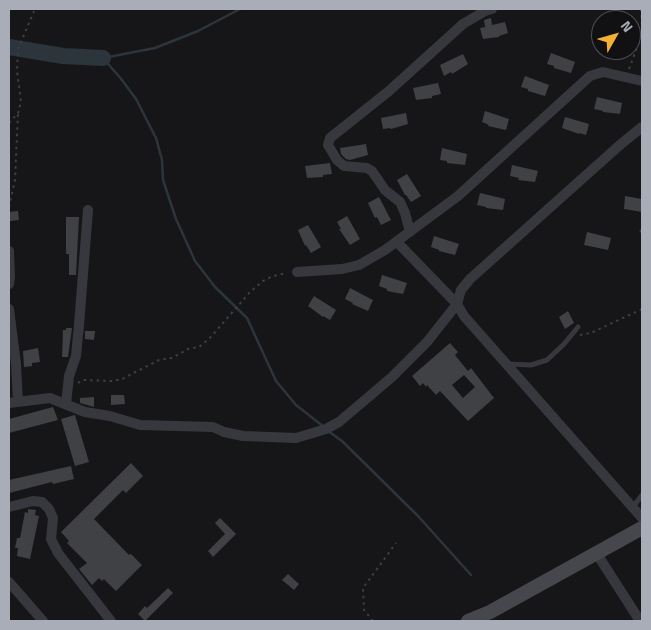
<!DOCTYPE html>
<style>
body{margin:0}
#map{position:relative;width:651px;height:630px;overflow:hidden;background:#161618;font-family:"Titillium Web",sans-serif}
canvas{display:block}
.frame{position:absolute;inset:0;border:10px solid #a8adb8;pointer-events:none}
.north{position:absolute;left:591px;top:10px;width:50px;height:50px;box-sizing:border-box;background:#111113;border:1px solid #4d4f55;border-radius:50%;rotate:52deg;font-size:14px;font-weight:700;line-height:20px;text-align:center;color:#a8adb8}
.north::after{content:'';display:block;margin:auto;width:18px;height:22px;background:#f2b134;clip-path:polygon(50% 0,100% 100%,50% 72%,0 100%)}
</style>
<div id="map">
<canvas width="651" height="630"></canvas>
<div class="frame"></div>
<div class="north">N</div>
</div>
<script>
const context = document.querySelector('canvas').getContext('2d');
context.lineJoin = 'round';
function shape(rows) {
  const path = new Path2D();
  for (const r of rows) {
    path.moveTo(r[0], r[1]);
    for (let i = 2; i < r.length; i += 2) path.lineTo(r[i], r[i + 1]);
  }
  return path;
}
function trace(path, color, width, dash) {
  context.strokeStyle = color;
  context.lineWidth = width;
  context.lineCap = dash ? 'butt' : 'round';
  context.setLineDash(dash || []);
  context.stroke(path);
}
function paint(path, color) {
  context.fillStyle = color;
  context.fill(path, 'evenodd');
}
trace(shape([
 [103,58,122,80,136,99,156,138,162,160,163,180,176,219,195,261,215,287,247,318,276,381,296,405,324,427],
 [103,58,155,48,198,31,240,9],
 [328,431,342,441,418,516,471,575]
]), '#2c353c', 2.5);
trace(shape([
 [9,47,63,56,103,58]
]), '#2c353c', 16);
paint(shape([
 [491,18,492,25,505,22,508,33,499,36,499,37,483,39,480,28,485,27,484,20],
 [551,53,575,62,571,73,554,68,554,66,547,64],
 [463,54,468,64,452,74,451,72,444,76,440,65],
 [525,76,549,85,545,96,528,91,528,89,521,87],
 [438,83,441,94,432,96,432,98,416,100,413,88],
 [597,97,622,103,620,114,603,112,603,111,594,109],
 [485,111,509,119,506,130,488,126,489,125,482,122],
 [406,113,408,124,391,129,390,128,383,129,381,118],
 [565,117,589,124,586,135,579,133,579,134,562,128],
 [366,144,368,155,350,160,346,159,341,154,340,148],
 [442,148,467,154,465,165,447,163,447,161,440,160],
 [330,163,332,174,323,175,323,177,307,178,305,166],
 [512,165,538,171,535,182,518,180,519,178,510,176],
 [407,174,421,196,411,202,406,195,405,195,397,180],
 [480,193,505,199,503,210,486,208,486,207,477,205],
 [625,196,642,199,642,212,624,209],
 [379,197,391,220,381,225,377,217,375,218,368,203],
 [18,211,19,220,10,221,9,212],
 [347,216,360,239,350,245,339,229,341,229,337,222],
 [66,217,79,217,76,275,69,275,69,254,66,254],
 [308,225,321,247,311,253,306,245,305,246,298,230],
 [587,232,611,238,608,250,584,245],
 [434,236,459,244,455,255,439,251,439,250,431,247],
 [382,275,407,283,403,294,387,291,387,289,379,286],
 [350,288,373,300,368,311,352,304,353,303,345,299],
 [314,296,336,310,330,320,323,316,323,317,308,306],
 [568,311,574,323,565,329,559,317],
 [66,328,72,328,68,357,62,357,63,330,66,330],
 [85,331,95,331,94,340,85,339],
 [450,343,458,352,455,355,468,371,471,368,494,398,468,421,440,391,436,395,427,385,426,387,423,383,420,386,412,376],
 [464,375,475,387,463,398,452,385],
 [38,348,40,362,32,363,32,366,24,367,23,351],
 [111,395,124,395,125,404,111,405],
 [94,397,94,407,80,403,80,398],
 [53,407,58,420,9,433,9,419],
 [75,415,89,462,75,466,61,419],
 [131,463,143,476,126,493,123,490,94,519,129,555,131,554,142,565,116,591,104,579,102,581,99,578,92,585,79,569,87,563,67,543,69,541,61,532],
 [71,466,74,479,53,484,52,482,9,493,9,480],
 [28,509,36,510,35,515,39,516,30,559,17,556,18,548,15,548,17,538,20,538,25,512,28,513],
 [220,518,236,534,213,557,208,551,225,534,215,523],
 [288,574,299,584,294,590,282,580],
 [168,588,173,593,145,621,138,614,145,606,147,608]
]), '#404145');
trace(shape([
 [641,9,642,25],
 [629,69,642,34],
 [9,123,18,113,21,102,17,71,18,49,35,9],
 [9,207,15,180,18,113],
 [640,230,642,233],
 [580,335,591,333,642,309],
 [78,383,83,380,113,381,122,379,159,360,172,358,188,349,199,347,209,339,251,291,263,281,273,276,287,273],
 [373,621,364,610,363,588,396,543]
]), '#3d3f44', 2, [2.5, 4]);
trace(shape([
 [508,364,531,365,547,360,564,344,578,327],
 [633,507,642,495]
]), '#37383d', 5);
trace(shape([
 [642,127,621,144,470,279,461,290,457,304,464,316,642,518],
 [410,232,405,213,400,202,385,190,372,171,367,168,344,166,337,160,328,145,330,138,389,91,463,24,485,11,492,9],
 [9,251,10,277,9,284],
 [297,272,342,269,359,265,385,250,458,196,590,76,603,72,642,81],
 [9,309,16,364,18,402],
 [9,403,50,398,85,412,110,416,140,425,213,427,224,432,243,436,296,438,326,429,339,422,392,377,427,342,457,304,397,242],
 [66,404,69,376,76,356,79,325,88,210],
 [9,507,33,501,42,502,49,509,53,518,51,539,58,553,111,621],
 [597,554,640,621],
 [9,582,43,621]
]), '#37383d', 10);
trace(shape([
 [468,621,490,612,642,528]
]), '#45474d', 14);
</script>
